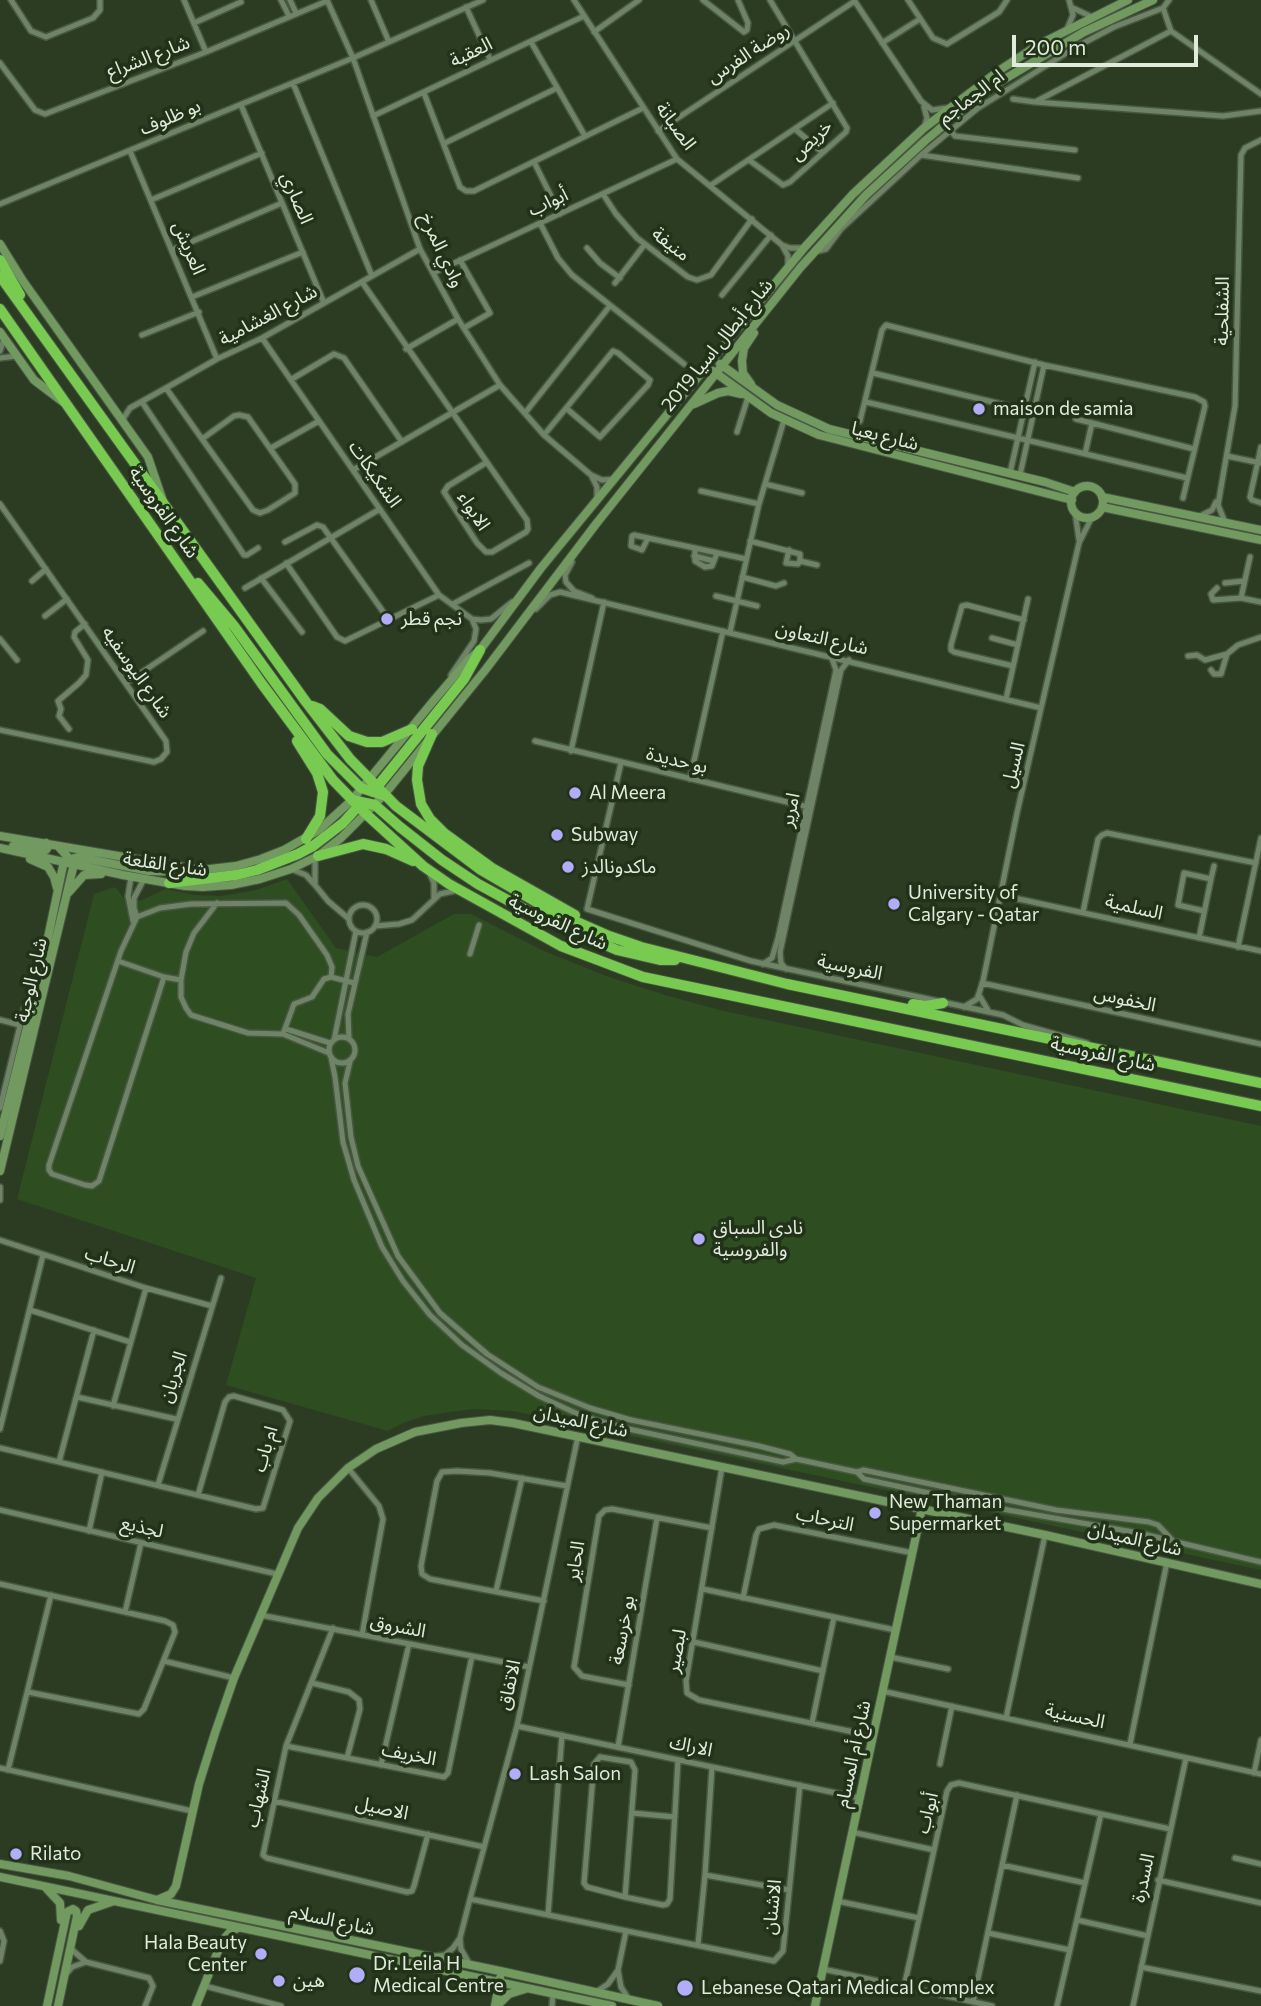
<!DOCTYPE html>
<meta charset="utf-8">
<style>
body{margin:0}
#map{position:relative;width:1261px;height:2006px;overflow:hidden;background:#2b3c23;font-family:Commissioner,sans-serif}
canvas{display:block}
.scale{position:absolute;left:1012px;top:35px;width:186px;height:32px;box-sizing:border-box;border:4px solid #e0ebdc;border-top:0;padding-left:9px;font-size:21px;line-height:24px;white-space:nowrap;color:#e0ebdc;-webkit-text-stroke:5px #213219;paint-order:stroke}
</style>
<div id="map">
<canvas width="1261" height="2006"></canvas>
<div class="scale">200 m</div>
</div>
<script>
const context = document.querySelector('canvas').getContext('2d');
context.lineJoin = 'round';
function paint(path, color) {
  context.fillStyle = color;
  context.fill(path, 'evenodd');
}
function shape(rows) {
  const path = new Path2D();
  for (const r of rows) {
    if (r.length === 3) {
      path.moveTo(r[0] + r[2], r[1]);
      path.arc(r[0], r[1], r[2], 0, 2 * Math.PI);
      continue;
    }
    path.moveTo(r[0], r[1]);
    for (let i = 2; i < r.length; i += 2) path.lineTo(r[i], r[i + 1]);
  }
  return path;
}
function trace(path, color, width, dash) {
  context.strokeStyle = color;
  context.lineWidth = width;
  context.lineCap = dash ? 'butt' : 'round';
  context.setLineDash(dash || []);
  context.stroke(path);
}
function drawText(font, color, halo, rows, align = 'center') {
  context.font = font + ' Commissioner,"Noto Sans Arabic",sans-serif';
  context.lineWidth = 7;
  context.setLineDash([]);
  context.textBaseline = 'middle';
  context.strokeStyle = halo;
  context.fillStyle = color;
  for (const [text, x, y, turn = 0] of rows) {
    context.save();
    context.translate(x, y);
    context.rotate((+turn || 0) * Math.PI / 180);
    context.textAlign = isNaN(turn) ? turn : align;
    if (halo) context.strokeText(text, 0, 0);
    context.fillText(text, 0, 0);
    context.restore();
  }
}
paint(shape([
 [287,879,336,948,377,957,454,914,471,914,544,951,609,977,665,995,720,1010,1261,1126,1261,1570,513,1411,474,1409,450,1412,424,1416,403,1423,388,1431,226,1385,256,1278,17,1199,94,894,115,887,123,897,140,901,165,889,195,895,221,896,256,890]
]), '#2e4d20');
const street = shape([
 [11,0,31,31,46,37,93,18,100,10,100,0],
 [184,0,206,52],
 [281,0,289,16],
 [290,0,296,13],
 [327,0,353,58,420,249,458,319,500,385,544,435,591,475,602,480,615,479],
 [371,0,389,42],
 [574,0,677,159,782,245,788,256,788,265],
 [703,0,744,32,747,30,748,23,738,0],
 [854,0,921,101,932,110,947,108],
 [908,0,933,38,947,44,999,12,1007,0],
 [466,7,490,59],
 [1073,8,1092,17],
 [1163,8,1171,31,1261,94],
 [194,23,241,2],
 [1067,29,1073,15,1069,0],
 [1171,31,1035,102,1223,116,1261,111],
 [594,32,639,0],
 [531,42,585,136],
 [882,43,920,19],
 [0,63,35,110,45,114,206,52,327,1],
 [293,83,372,276],
 [424,93,460,187,466,191,474,191,643,108],
 [1013,99,1035,102],
 [241,105,324,303],
 [373,116,584,16],
 [924,128,927,118,924,107],
 [795,129,822,152],
 [658,131,855,1],
 [951,131,955,136,1075,150],
 [445,143,557,88],
 [130,151,217,359],
 [921,155,1078,178],
 [749,160,783,185,790,182,846,132,847,128,770,0],
 [534,162,560,214],
 [711,185,833,103],
 [603,194,616,214,637,238,688,277,697,280,711,275,752,219],
 [151,200,262,153],
 [0,204,353,58,483,0],
 [540,223,558,258,572,275,684,364],
 [782,245,790,248,803,248],
 [587,248,600,263,620,278],
 [172,250,282,203],
 [818,251,826,249,841,229,921,155,978,108,1076,47,1114,27,1163,8,1169,0],
 [460,260,490,313,464,328],
 [433,273,677,159],
 [362,282,527,520,528,529,526,532,492,552,486,552,477,543,444,492,448,486,487,462],
 [615,283,645,244],
 [722,295,771,235],
 [192,297,303,252],
 [142,335,199,312],
 [262,338,439,595,472,619,481,620,491,619,512,602],
 [406,349,458,319],
 [0,351,4,339],
 [0,358,17,356],
 [873,373,1034,412],
 [292,379,334,354,344,358,402,442],
 [166,388,202,439,253,510,260,513,268,510,295,493,295,484,248,417,239,415,234,416,202,439],
 [142,402,244,555,247,555,258,548],
 [866,402,1187,478],
 [525,413,609,307],
 [123,419,130,408,166,388,217,359,262,338,420,249],
 [1076,419,1092,423],
 [860,421,882,330,886,325,1044,365,1195,397,1204,402,1205,406,1183,498],
 [737,432,748,397],
 [544,435,613,351,618,353,650,380,648,385,600,437,566,408],
 [1261,447,1250,497,1252,500,1261,503],
 [271,448,319,421],
 [1085,454,1092,423,1194,449],
 [1227,456,1261,463],
 [353,470,500,385],
 [1010,473,1035,362],
 [591,475,597,487,597,498],
 [1020,475,1044,365],
 [765,484,802,493],
 [701,491,759,504],
 [0,504,166,741,167,752,161,759,154,762,0,730],
 [1075,512,1079,540],
 [1200,516,1212,510,1216,502],
 [1225,522,1218,505,1235,406,1241,155,1245,148,1261,140],
 [648,538,642,550,631,546,632,536,634,535,746,559],
 [750,541,800,554,800,561],
 [285,542,317,525,323,527,389,620],
 [695,548,695,561,705,567,712,566,717,553],
 [789,550,786,563,798,564,800,561,817,565],
 [694,556,714,561],
 [572,562,565,575,566,582,574,591,592,598],
 [286,563,337,637,345,641,439,595],
 [742,577,776,586,784,583],
 [261,578,302,632],
 [32,581,46,569],
 [1225,583,1244,581],
 [245,588,380,509],
 [1217,588,1211,594,1213,600,1241,598,1250,557],
 [716,596,757,606],
 [1241,598,1261,602],
 [453,604,529,563],
 [536,609,550,595,560,592,1041,708],
 [45,616,67,599],
 [730,632,759,504,784,420],
 [992,638,1018,645],
 [0,639,17,660],
 [1188,656,1197,655,1205,660,1227,654,1238,645,1261,637],
 [1013,666,954,652,951,650,951,645,962,606,967,605,1024,620],
 [1211,670,1214,674,1221,674,1227,654],
 [451,675,474,641,476,629,472,619],
 [126,683,203,631],
 [1006,699,1028,599],
 [69,729,59,716,61,709,58,701,79,683,86,675,88,660,74,637,75,632,85,624],
 [535,741,808,807],
 [571,751,604,602],
 [621,763,587,909,751,961,1003,1015,1023,1025,1087,1043],
 [690,779,723,631],
 [291,869,306,875,315,885,315,858],
 [429,872,434,883,434,899],
 [131,877,128,896,133,921],
 [1211,879,1214,866],
 [315,885,328,901,349,919],
 [1000,895,1261,951],
 [217,903,194,933,186,952,181,980,181,997,186,1008,191,1015,248,1033,283,1034,294,1004,312,997,324,979,331,977],
 [363,919,14],
 [1083,912,1098,839,1102,835,1107,833,1256,863],
 [137,917,134,908,134,898,144,879],
 [375,926,399,924,412,920,440,894,458,890],
 [1199,938,1211,879,1184,873,1178,905,1204,911],
 [1238,947,1261,838],
 [470,954,479,925],
 [118,961,164,977,181,980],
 [763,964,772,958,778,938,836,670,831,656],
 [786,969,781,963,780,952,841,670,849,660],
 [164,977,99,1181,92,1186,85,1185,52,1174,49,1170,49,1165,121,951,137,917,160,908,191,904,286,903,299,915,327,955,332,967,331,977,354,983],
 [982,983,1261,1044],
 [979,995,989,1012],
 [964,1007,977,999,983,981,1017,813,1079,543,1092,517],
 [0,1020,20,1025],
 [286,1029,330,1043],
 [283,1034,329,1053],
 [342,1050,13],
 [349,1038,348,1014,367,932],
 [334,1040,356,931],
 [331,1057,335,1077,343,1142,354,1180,382,1247,403,1281,430,1315,462,1345,501,1373,539,1396,582,1416,624,1428,783,1462,796,1459],
 [350,1062,345,1083,351,1137,358,1166,398,1256,440,1313,487,1354,538,1387,590,1408,631,1420,759,1446,790,1454,796,1459,857,1472,863,1470,1056,1510,1149,1522,1158,1525,1175,1543],
 [0,1108,24,1009,35,983],
 [0,1187,0,1200],
 [0,1240,146,1288,212,1306],
 [30,1310,130,1342],
 [77,1397,176,1419],
 [113,1406,146,1288],
 [0,1429,43,1255],
 [0,1448,256,1509,263,1508,290,1421,283,1410,234,1396,229,1397,225,1402,198,1495],
 [59,1462,94,1330],
 [722,1467,686,1681,687,1693,699,1700,873,1736],
 [348,1468,379,1506,383,1519,362,1635],
 [857,1472,864,1479,1008,1510,1139,1533,1261,1562],
 [158,1485,221,1278],
 [0,1510,277,1574],
 [89,1531,102,1472],
 [0,1584,165,1621,173,1625,175,1632,144,1709,139,1714,28,1692],
 [703,1589,895,1630],
 [496,1591,522,1478],
 [743,1598,756,1535,759,1529,774,1525,913,1553],
 [544,1601,430,1579,422,1574,421,1566,437,1481,442,1472,457,1471,490,1473,567,1486],
 [125,1612,141,1543],
 [260,1615,529,1667],
 [333,1628,286,1746,263,1855,267,1858,407,1892,412,1891,414,1886,428,1834],
 [694,1642,823,1671],
 [890,1657,948,1669],
 [164,1661,234,1678],
 [312,1683,349,1692,359,1700,360,1709,347,1758],
 [629,1685,582,1676,574,1667,599,1516,605,1510,612,1509,712,1528],
 [882,1691,1261,1774],
 [1006,1718,1045,1535],
 [812,1723,834,1617],
 [517,1726,860,1798],
 [1130,1744,1167,1562],
 [286,1746,444,1777,448,1773,472,1656],
 [618,1747,657,1518],
 [600,1757,631,1762,635,1770,625,1897,587,1887,584,1883,594,1764,600,1757],
 [940,1764,952,1706],
 [381,1765,409,1644],
 [0,1768,192,1811],
 [8,1770,51,1595],
 [1254,1773,1261,1740],
 [274,1801,484,1847],
 [632,1813,675,1817],
 [852,1832,934,1850],
 [1235,1858,1261,1864],
 [1002,1865,1085,1883],
 [705,1875,789,1890],
 [1158,1880,1261,1903],
 [625,1897,663,1905,667,1904,670,1899,678,1760],
 [470,1899,774,1961,783,1951,800,1785],
 [837,1901,919,1918],
 [548,1915,562,1735],
 [1077,1920,1148,1936],
 [0,1931,4,1941,0,1961],
 [626,1931,618,1970,621,1987,628,1998],
 [988,1933,1070,1950],
 [460,1939,461,1949,470,1965],
 [698,1944,705,1875,712,1767],
 [70,1948,86,1962,149,1978,153,1986,145,2006],
 [437,1956,445,1955,453,1948,460,1938,470,1899,517,1726,578,1436],
 [1141,1967,1261,1991],
 [823,1969,992,2006],
 [65,1975,72,1967,86,1962],
 [205,1986,281,2006],
 [904,1987,947,1791,951,1785,959,1783,1170,1829],
 [596,1992,608,1984,618,1970],
 [973,2002,1017,1795],
 [552,2006,553,1993],
 [1057,2006,1101,1814],
 [1133,2006,1186,1758]
]);
const secondary = shape([
 [0,244,23,281,148,457,163,501],
 [0,332,34,380,63,402],
 [720,364,777,405,829,429,1045,482,1075,492],
 [713,371,771,413,819,435,1072,500],
 [751,384,743,373,742,361,744,348,754,333],
 [694,404,718,393,728,391,741,394],
 [1087,502,16],
 [1102,497,1261,530],
 [1102,507,1261,540],
 [0,836,201,870,236,866,261,859,284,850,319,830,352,800,435,699,470,658,480,650,541,568,804,248,853,194,924,128,1000,70,1038,45,1128,0],
 [13,846,46,850,48,847,46,843],
 [0,848,123,875,185,886,203,887,231,885,260,879,291,869,318,856,341,838,384,795,486,669,596,524,800,268,866,195,926,140,968,105,1003,80,1084,32,1153,0],
 [30,859,48,867,54,877,57,888],
 [69,892,84,875,101,874],
 [0,1136,41,971,64,861,78,857,149,871,191,872],
 [0,1171,74,864,58,846],
 [0,1864,69,1876,157,1900,500,1971,658,2006],
 [0,1877,612,2006],
 [47,1889,60,1903,61,1920],
 [157,1900,171,1894,176,1886,199,1784,215,1733,234,1678,298,1528,318,1498,348,1468,376,1449,415,1432,461,1423,490,1420,513,1423,1045,1535,1261,1584],
 [79,1926,88,1910,114,1901],
 [501,2002,509,1994,525,1989],
 [47,2006,67,1912,73,1909,76,1911,77,1916,58,2006],
 [196,2006,222,1941,230,1932,238,1928],
 [495,2006,500,1978],
 [815,2006,922,1508]
]);
const highway = shape([
 [0,260,20,295],
 [0,276,306,702,350,759,396,806,481,870,550,910,609,936,641,947,787,984,1261,1083],
 [0,309,262,684,333,780,366,814,423,866,449,884,561,946,643,977,1261,1106],
 [198,583,234,626,327,754,361,788,383,795],
 [312,706,320,709,349,736,367,742,382,742,412,729],
 [432,734,418,766,417,780,421,804,430,819,444,833,492,868,575,915],
 [297,741,317,773,323,792,320,816,306,839],
 [373,792,464,679,480,650],
 [352,800,375,805,400,827,442,860,478,884,533,914,617,950,660,960,675,960],
 [318,856,363,844,386,849,413,861],
 [169,883,236,875,257,870,298,854,313,846,343,823,362,802],
 [913,1004,926,1006,943,1003]
]);
trace(street, '#485741', 8);
trace(secondary, '#485741', 10);
trace(highway, '#485741', 12);
trace(street, '#6f8467', 5);
trace(secondary, '#729960', 8);
trace(highway, '#78ca51', 10);
for (const [x, y, r, color] of [
 [979,409,7,"#b2adf9"],
 [387,619,7,"#b2adf9"],
 [575,793,7,"#b2adf9"],
 [557,835,7,"#b2adf9"],
 [568,867,7,"#b2adf9"],
 [894,904,7,"#b2adf9"],
 [699,1239,7,"#b2adf9"],
 [875,1513,7,"#b2adf9"],
 [515,1774,7,"#b2adf9"],
 [16,1854,7,"#b2adf9"],
 [261,1954,7,"#b2adf9"],
 [357,1975,9,"#b2adf9"],
 [279,1981,7,"#b2adf9"],
 [685,1988,9,"#b2adf9"]
]) {
  const dot = new Path2D();
  dot.arc(x, y, r, 0, 2 * Math.PI);
  context.fillStyle = color;
  context.fill(dot);
  trace(dot, '#213219', 2.5);
}
drawText('19px', '#e0ebdc', '#213219', [
 ["العقبة",471,52,-26],
 ["روضة الفرس",748,53,-33],
 ["شارع الشراع",148,57,-21],
 ["ام الجماجم",971,97,-37],
 ["بو ظلوف",170,117,-23],
 ["الصبانة",676,126,54],
 ["خريص",811,140,-43],
 ["الصاري",297,198,67],
 ["أبواب",548,202,-25],
 ["منيفة",671,244,38],
 ["العريش",189,248,67],
 ["وادي المرخ",442,250,65],
 ["الشفلحية",1222,311,-89],
 ["شارع الغشامية",268,315,-28],
 ["شارع أبطال اسيا 2019",717,345,-51],
 ["شارع بعيا",885,436,14],
 ["الشكيكات",375,474,55],
 ["الابواء",474,511,57],
 ["شارع الفروسية",164,512,55],
 ["شارع التعاون",822,638,13],
 ["شارع اليوسفيه",137,672,55],
 ["بو حديدة",677,760,13],
 ["السيل",1013,765,-76],
 ["امرير",790,810,-78],
 ["شارع القلعة",165,864,8],
 ["السلمية",1134,907,13],
 ["شارع الفروسية",558,922,25],
 ["الفروسية",850,967,12],
 ["شارع الوجبة",31,980,-77],
 ["الخفوس",1125,999,12],
 ["شارع الفروسية",1103,1054,12],
 ["الرحاب",110,1260,18],
 ["الجريان",173,1377,-72],
 ["شارع الميدان",581,1421,12],
 ["ام باب",265,1449,-73],
 ["الترحاب",825,1519,12],
 ["لجذيع",142,1527,13],
 ["شارع الميدان",1135,1539,13],
 ["الحاير",575,1561,-81],
 ["الشروق",398,1626,11],
 ["بو خرسعة",622,1630,-80],
 ["لبصير",676,1651,-80],
 ["الاتفاق",509,1685,-78],
 ["الحسنية",1075,1716,12],
 ["الاراك",691,1746,12],
 ["الخريف",409,1754,11],
 ["شارع أم المسام",853,1754,-78],
 ["الشهاب",258,1798,-77],
 ["الاصيل",382,1808,12],
 ["أبواب",927,1813,-76],
 ["السدرة",1143,1878,-78],
 ["الاشنان",772,1907,-84],
 ["شارع السلام",332,1920,12]
]);
drawText('19px', '#e0ebdc', '#213219', [
 ["maison de samia",993,409],
 ["نجم قطر",401,619],
 ["Al Meera",589,793],
 ["Subway",571,835],
 ["ماكدونالدز",582,867],
 ["University of",908,893],
 ["Calgary - Qatar",908,915],
 ["نادي السباق",713,1228],
 ["والفروسية",713,1250],
 ["New Thaman",889,1502],
 ["Supermarket",889,1524],
 ["Lash Salon",529,1774],
 ["Rilato",30,1854],
 ["Hala Beauty",247,1943,"right"],
 ["Center",247,1965,"right"],
 ["Dr. Leila H",373,1964],
 ["Medical Centre",373,1986],
 ["هين",293,1981],
 ["Lebanese Qatari Medical Complex",701,1988]
], 'left');
</script>
